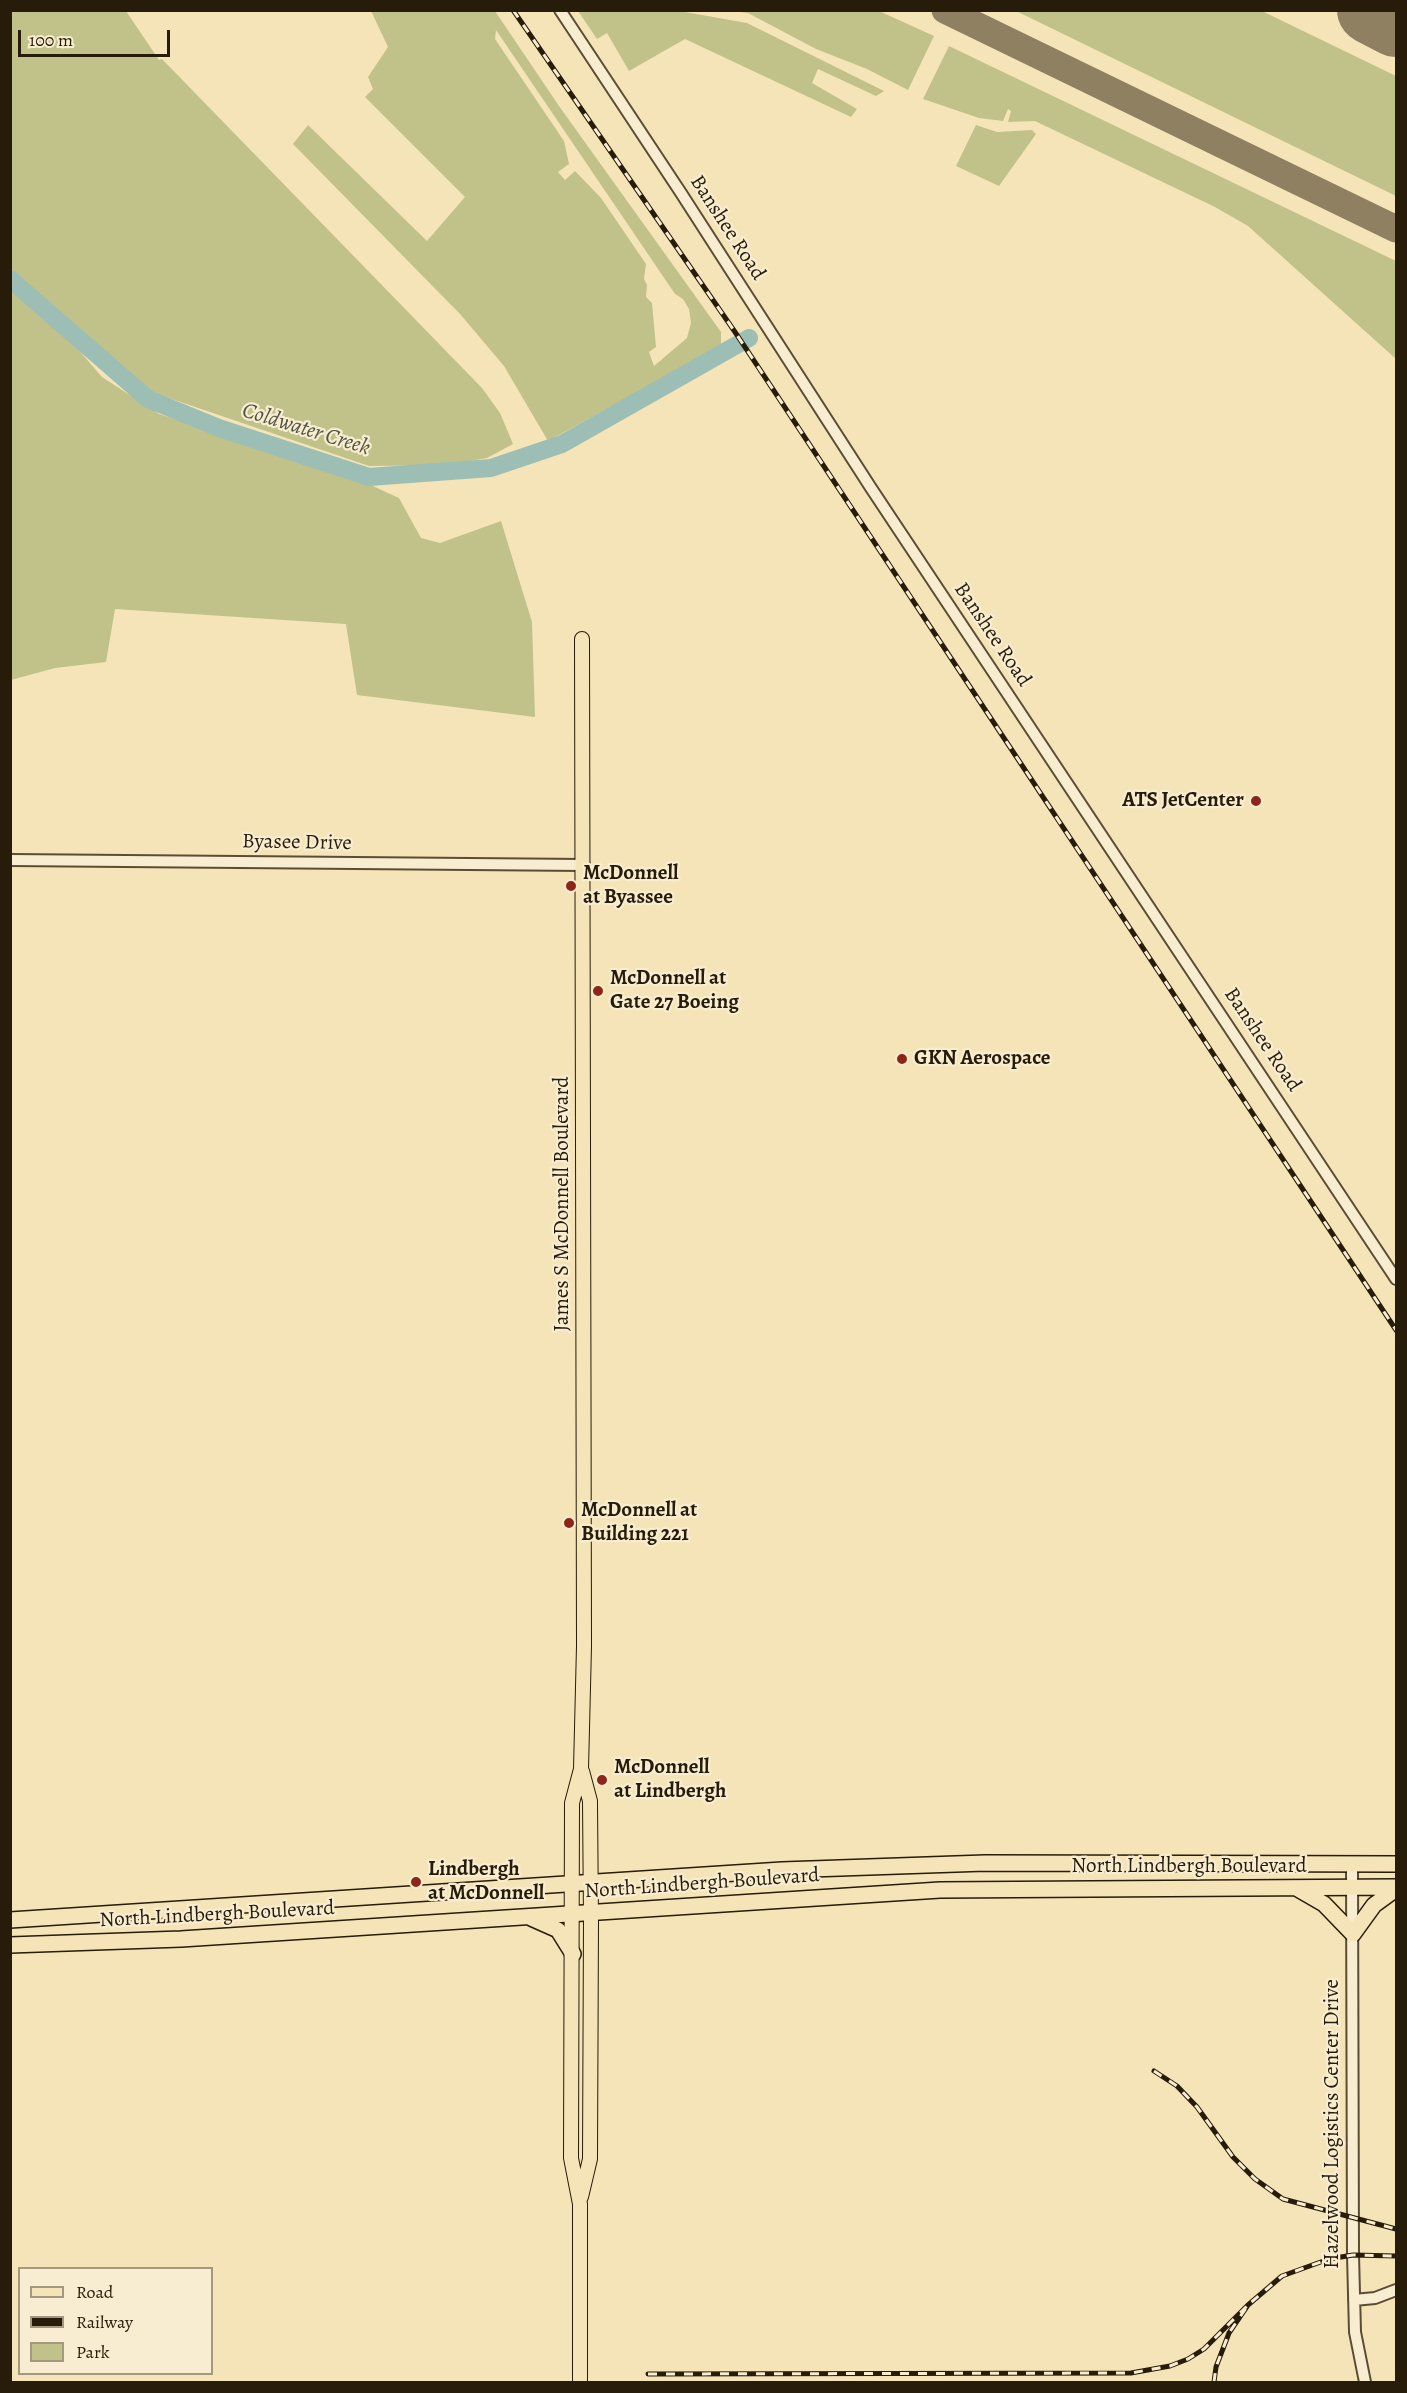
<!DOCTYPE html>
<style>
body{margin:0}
#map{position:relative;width:1407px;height:2393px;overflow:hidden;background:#f4e4b7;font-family:Alegreya,serif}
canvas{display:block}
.frame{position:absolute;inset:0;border:12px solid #271b09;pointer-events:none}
.legend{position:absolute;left:18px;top:2267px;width:195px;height:108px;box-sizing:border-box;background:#f8edd0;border:2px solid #a49980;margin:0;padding:8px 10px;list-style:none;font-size:18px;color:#271b09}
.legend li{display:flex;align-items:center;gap:12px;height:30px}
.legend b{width:30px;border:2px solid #a49980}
.scale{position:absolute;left:18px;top:30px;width:152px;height:27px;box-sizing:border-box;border:3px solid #271b09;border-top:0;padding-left:8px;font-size:18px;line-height:21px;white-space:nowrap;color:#271b09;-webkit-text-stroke:4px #f8edd0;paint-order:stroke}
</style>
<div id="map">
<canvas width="1407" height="2393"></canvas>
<div class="frame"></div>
<ul class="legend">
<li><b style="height:8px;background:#f4e4b7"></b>Road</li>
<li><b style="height:8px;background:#271b09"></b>Railway</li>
<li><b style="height:16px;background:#c1c28a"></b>Park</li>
</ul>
<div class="scale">100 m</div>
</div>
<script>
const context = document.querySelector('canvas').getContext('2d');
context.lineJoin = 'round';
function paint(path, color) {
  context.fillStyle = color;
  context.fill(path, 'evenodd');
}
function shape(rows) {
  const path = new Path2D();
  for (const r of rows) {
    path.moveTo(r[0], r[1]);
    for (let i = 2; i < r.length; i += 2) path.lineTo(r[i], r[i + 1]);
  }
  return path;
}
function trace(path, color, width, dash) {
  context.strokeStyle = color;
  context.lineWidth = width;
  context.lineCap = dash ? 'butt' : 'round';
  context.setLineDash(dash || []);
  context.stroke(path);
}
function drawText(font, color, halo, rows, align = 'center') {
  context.font = font + ' Alegreya,serif';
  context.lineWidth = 4.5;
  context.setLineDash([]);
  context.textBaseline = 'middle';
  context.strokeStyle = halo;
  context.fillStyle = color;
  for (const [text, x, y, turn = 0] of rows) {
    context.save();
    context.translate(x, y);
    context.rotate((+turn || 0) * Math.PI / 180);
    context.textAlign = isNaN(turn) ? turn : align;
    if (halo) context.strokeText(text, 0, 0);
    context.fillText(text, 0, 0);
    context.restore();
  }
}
paint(shape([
 [10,11,126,11,159,60,162,59,482,388,500,413,513,444,487,458,446,465,369,466,148,391,11,269],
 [371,11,495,11,559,106,721,332,721,346,548,441,504,366,460,314,293,144,308,125,427,241,465,197,365,97,373,89,368,77,388,47],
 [496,30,675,294,683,299,689,309,691,323,687,338,654,366,649,352,656,347,652,303,646,297,647,285,644,279,646,264,601,198,575,171,565,180,558,172,569,164,564,141,495,39],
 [679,11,747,23,884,91,876,96,818,69,812,83,857,109,851,117,685,39,629,71,607,33,597,39,578,11],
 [733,11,879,11,934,36,908,90,867,69,816,49,748,13],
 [1016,11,1262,11,1396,76,1396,196],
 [949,46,1396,261,1396,359,1248,226,1215,207,1035,121,1008,122,1011,111,1008,109,1003,121,979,118,923,99],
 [976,125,997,132,1032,130,1036,134,999,186,956,166],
 [11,287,58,326,102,377,159,414,364,482,399,498,421,538,440,543,501,521,532,622,535,717,357,695,346,624,115,609,106,662,55,668,11,680]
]), '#c1c28a');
trace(shape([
 [10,279,148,399,219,428,369,477,491,468,562,444,749,338]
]), '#9cbeb4', 18);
trace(shape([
 [945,10,1396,229]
]), '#8e8060', 27);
trace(shape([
 [1371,10,1396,23]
]), '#8e8060', 68);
const minor = shape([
 [560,10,681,193,871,488,1396,1279],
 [10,860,584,865],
 [1352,1864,1353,2255,1355,2332,1365,2382],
 [1354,2300,1375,2298,1396,2290]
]);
const major = shape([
 [581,2197,590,2159,591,1920,590,1801,582,1771],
 [580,2382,580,2204,571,2158,572,1803,581,1769,584,1646,582,639]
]);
const highway = shape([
 [1298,1889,1324,1904,1353,1934,1374,1905,1396,1889],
 [531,1918,558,1930,573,1954],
 [10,1920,782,1870,985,1863,1396,1864],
 [10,1945,181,1939,940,1890,1396,1887]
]);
trace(minor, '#5a4d34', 14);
trace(major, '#271b09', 16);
trace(highway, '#271b09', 18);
trace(minor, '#f8edd0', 10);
trace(major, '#f4e4b7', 14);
trace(highway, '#f4e4b7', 15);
const rail = shape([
 [513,10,735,332,1396,1330],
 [1154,2071,1177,2086,1197,2107,1233,2157,1255,2179,1283,2199,1396,2229],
 [648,2374,1131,2373,1170,2366,1188,2359,1204,2349,1248,2305],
 [1214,2382,1216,2367,1229,2333,1248,2305,1282,2276,1329,2259,1353,2255,1396,2256]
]);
trace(rail, '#271b09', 5);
trace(rail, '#f8edd0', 3, [9]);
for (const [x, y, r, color] of [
 [1256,801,6,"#8f2418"],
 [571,886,6,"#8f2418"],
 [598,991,6,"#8f2418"],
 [902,1059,6,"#8f2418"],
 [569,1523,6,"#8f2418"],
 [602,1780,6,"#8f2418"],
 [416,1882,6,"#8f2418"]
]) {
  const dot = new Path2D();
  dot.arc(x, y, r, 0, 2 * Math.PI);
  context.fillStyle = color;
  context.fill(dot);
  trace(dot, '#f8edd0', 2);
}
drawText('21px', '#271b09', '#f8edd0', [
 ["Banshee Road",727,228,57],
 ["Banshee Road",992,635,56],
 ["Byasee Drive",297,843,1],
 ["Banshee Road",1262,1040,56],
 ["James S McDonnell Boulevard",563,1204,-90],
 ["North Lindbergh Boulevard",1189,1867],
 ["North Lindbergh Boulevard",702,1884,-4],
 ["North Lindbergh Boulevard",217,1915,-3],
 ["Hazelwood Logistics Center Drive",1333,2124,-90]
]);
drawText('bold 21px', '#271b09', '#f8edd0', [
 ["ATS JetCenter",1244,801,"right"],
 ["McDonnell",583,874],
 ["at Byassee",583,898],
 ["McDonnell at",610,979],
 ["Gate 27 Boeing",610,1003],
 ["GKN Aerospace",914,1059],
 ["McDonnell at",581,1511],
 ["Building 221",581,1535],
 ["McDonnell",614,1768],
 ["at Lindbergh",614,1792],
 ["Lindbergh",428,1870],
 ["at McDonnell",428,1894]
], 'left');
drawText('italic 22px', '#505445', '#f8edd0', [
 ["Coldwater Creek",306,430,17]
]);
</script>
